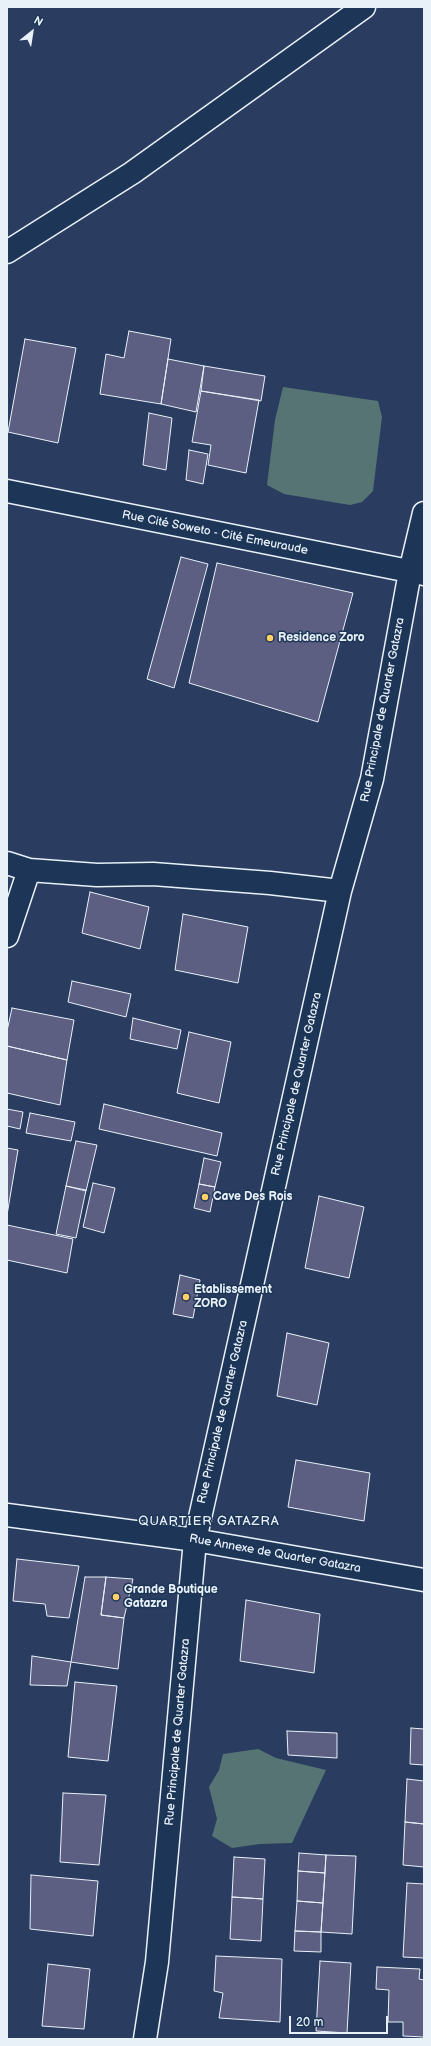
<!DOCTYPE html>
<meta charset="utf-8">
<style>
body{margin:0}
#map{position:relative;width:431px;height:2046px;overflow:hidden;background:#2a3d60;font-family:"Balsamiq Sans",sans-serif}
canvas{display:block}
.frame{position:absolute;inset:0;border:8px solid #e8f1f8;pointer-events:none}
.north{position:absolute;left:12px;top:12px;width:40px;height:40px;-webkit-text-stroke:3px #1d3557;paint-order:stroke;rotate:30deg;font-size:11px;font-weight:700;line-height:16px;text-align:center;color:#e8f1f8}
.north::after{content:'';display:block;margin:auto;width:14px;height:18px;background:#e8f1f8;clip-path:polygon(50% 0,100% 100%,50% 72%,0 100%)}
.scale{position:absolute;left:289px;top:2016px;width:99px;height:18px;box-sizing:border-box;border:2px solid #e8f1f8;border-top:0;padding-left:5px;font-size:12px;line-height:14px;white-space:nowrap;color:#e8f1f8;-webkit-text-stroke:3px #1d3557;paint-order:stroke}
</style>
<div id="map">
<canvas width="431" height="2046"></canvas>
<div class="frame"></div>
<div class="north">N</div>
<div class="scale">20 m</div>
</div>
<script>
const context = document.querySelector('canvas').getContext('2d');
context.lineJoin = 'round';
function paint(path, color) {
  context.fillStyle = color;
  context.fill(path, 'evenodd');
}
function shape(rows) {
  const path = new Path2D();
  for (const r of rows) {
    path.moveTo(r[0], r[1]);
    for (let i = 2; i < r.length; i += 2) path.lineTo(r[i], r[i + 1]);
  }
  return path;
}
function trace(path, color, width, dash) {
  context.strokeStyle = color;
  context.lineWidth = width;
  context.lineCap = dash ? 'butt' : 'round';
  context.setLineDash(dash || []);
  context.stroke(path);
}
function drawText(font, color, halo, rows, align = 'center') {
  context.font = font + ' "Balsamiq Sans",sans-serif';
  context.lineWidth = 3;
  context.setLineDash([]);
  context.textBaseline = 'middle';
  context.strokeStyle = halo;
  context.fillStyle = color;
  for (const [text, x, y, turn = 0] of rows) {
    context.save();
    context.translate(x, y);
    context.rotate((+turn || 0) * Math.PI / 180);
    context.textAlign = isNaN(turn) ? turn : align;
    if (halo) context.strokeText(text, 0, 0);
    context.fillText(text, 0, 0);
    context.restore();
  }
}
paint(shape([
 [283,387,378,401,382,417,373,491,362,502,350,505,284,494,267,485,275,420],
 [258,1749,276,1758,326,1770,292,1843,260,1844,232,1848,212,1836,217,1819,209,1787,219,1770,223,1754]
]), '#557473');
const building = shape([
 [129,331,171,339,161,404,100,394,106,354,124,358,129,331],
 [25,339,76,348,58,443,8,432,25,339],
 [168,359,204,366,196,412,161,404,168,359],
 [204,366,265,376,261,401,201,391,204,366],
 [201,391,259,400,246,473,208,465,211,445,192,442,201,391],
 [149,413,172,418,166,470,143,465,149,413],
 [189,450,208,454,203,484,186,480,189,450],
 [181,557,208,564,174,688,147,679,181,557],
 [217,563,353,593,318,722,189,683,217,563],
 [90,892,149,907,140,949,82,933,90,892],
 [183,914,248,927,238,983,175,970,183,914],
 [72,981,131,994,126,1017,68,1002,72,981],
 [12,1008,74,1020,67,1060,7,1046,7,1031,12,1008],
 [133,1018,181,1030,177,1049,130,1039,133,1018],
 [189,1032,231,1042,219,1103,177,1093,189,1032],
 [7,1046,67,1060,60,1105,7,1093,7,1046],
 [104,1104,222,1133,217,1156,99,1129,104,1104],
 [7,1109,23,1112,20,1129,7,1126,7,1109],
 [30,1113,75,1122,71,1141,26,1133,30,1113],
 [76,1141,97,1145,86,1191,66,1186,76,1141],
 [7,1148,18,1150,7,1215,7,1148],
 [204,1158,221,1162,215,1187,199,1184,204,1158],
 [93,1183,115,1188,104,1233,83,1227,93,1183],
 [199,1184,215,1187,210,1212,194,1208,199,1184],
 [66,1186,86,1190,76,1238,56,1234,66,1186],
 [319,1196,364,1207,349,1278,305,1268,319,1196],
 [7,1225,73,1239,67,1273,7,1260,7,1225],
 [180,1275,200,1280,193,1318,173,1314,180,1275],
 [287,1333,329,1343,317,1405,277,1396,287,1333],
 [296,1460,370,1473,364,1521,288,1507,296,1460],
 [17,1559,79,1566,69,1618,47,1616,45,1604,13,1601,17,1559],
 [85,1577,106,1577,101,1615,124,1618,118,1669,71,1662,85,1577],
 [106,1577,133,1579,124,1618,101,1615,106,1577],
 [246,1600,320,1614,314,1673,240,1661,246,1600],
 [32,1656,71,1662,67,1686,30,1685,32,1656],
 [75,1682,117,1686,108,1761,68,1757,75,1682],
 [411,1728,424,1729,424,1765,410,1764,411,1728],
 [287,1731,337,1733,337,1758,288,1755,287,1731],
 [407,1779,424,1781,424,1824,405,1822,407,1779],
 [63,1793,106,1795,99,1865,60,1862,63,1793],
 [405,1822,424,1824,424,1867,403,1865,405,1822],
 [299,1853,326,1855,325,1873,298,1871,299,1853],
 [326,1855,356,1856,352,1934,321,1932,326,1855],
 [234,1857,265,1859,263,1899,232,1897,234,1857],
 [298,1871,325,1873,323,1903,297,1901,298,1871],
 [31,1875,98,1881,93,1936,30,1929,31,1875],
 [407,1883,424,1884,424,1958,403,1957,407,1883],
 [232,1897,263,1899,261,1941,230,1939,232,1897],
 [297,1901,323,1903,321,1932,295,1931,297,1901],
 [295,1931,321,1932,321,1952,294,1951,295,1931],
 [216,1956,282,1959,280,2022,219,2018,223,1993,214,1991,216,1956],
 [320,1961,351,1963,347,2033,316,2031,320,1961],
 [48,1964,90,1969,84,2029,42,2026,48,1964],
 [377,1967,420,1969,419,1979,424,1980,424,2037,403,2036,403,2022,388,2022,389,1990,376,1989,377,1967]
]);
paint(building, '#5c5e82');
trace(building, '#e8f1f8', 1);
const minor = shape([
 [7,252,132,173,364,7],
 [7,491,424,574],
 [7,863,29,870,97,875,153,874,270,883,340,891],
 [7,936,29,870],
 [7,1515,195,1540,424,1580],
 [145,2039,157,1962,195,1540,340,891,372,779,410,572,424,513]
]);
trace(minor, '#e8f1f8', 25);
trace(minor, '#1d3557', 22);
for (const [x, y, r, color] of [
 [270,638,4,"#ffd166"],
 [205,1197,4,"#ffd166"],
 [186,1297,4,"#ffd166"],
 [116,1597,4,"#ffd166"]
]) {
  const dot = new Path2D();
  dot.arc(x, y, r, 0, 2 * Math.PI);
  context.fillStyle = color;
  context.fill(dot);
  trace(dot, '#1d3557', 1.5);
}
drawText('12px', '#e8f1f8', '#1d3557', [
 ["Rue Cité Soweto - Cité Emeuraude",215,533,11],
 ["Rue Principale de Quarter Gatazra",383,710,-79],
 ["Rue Principale de Quarter Gatazra",297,1084,-77],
 ["Rue Principale de Quarter Gatazra",223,1412,-77],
 ["Rue Annexe de Quarter Gatazra",275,1554,10],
 ["Rue Principale de Quarter Gatazra",178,1732,-85]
]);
drawText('bold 12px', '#e8f1f8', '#1d3557', [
 ["Residence Zoro",278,638],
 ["Cave Des Rois",213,1197],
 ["Etablissement",194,1290],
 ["ZORO",194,1304],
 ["Grande Boutique",124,1590],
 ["Gatazra",124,1604]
], 'left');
context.letterSpacing = '1px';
drawText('13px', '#e8f1f8', '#1d3557', [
 ["QUARTIER GATAZRA",209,1522]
]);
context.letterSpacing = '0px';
</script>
